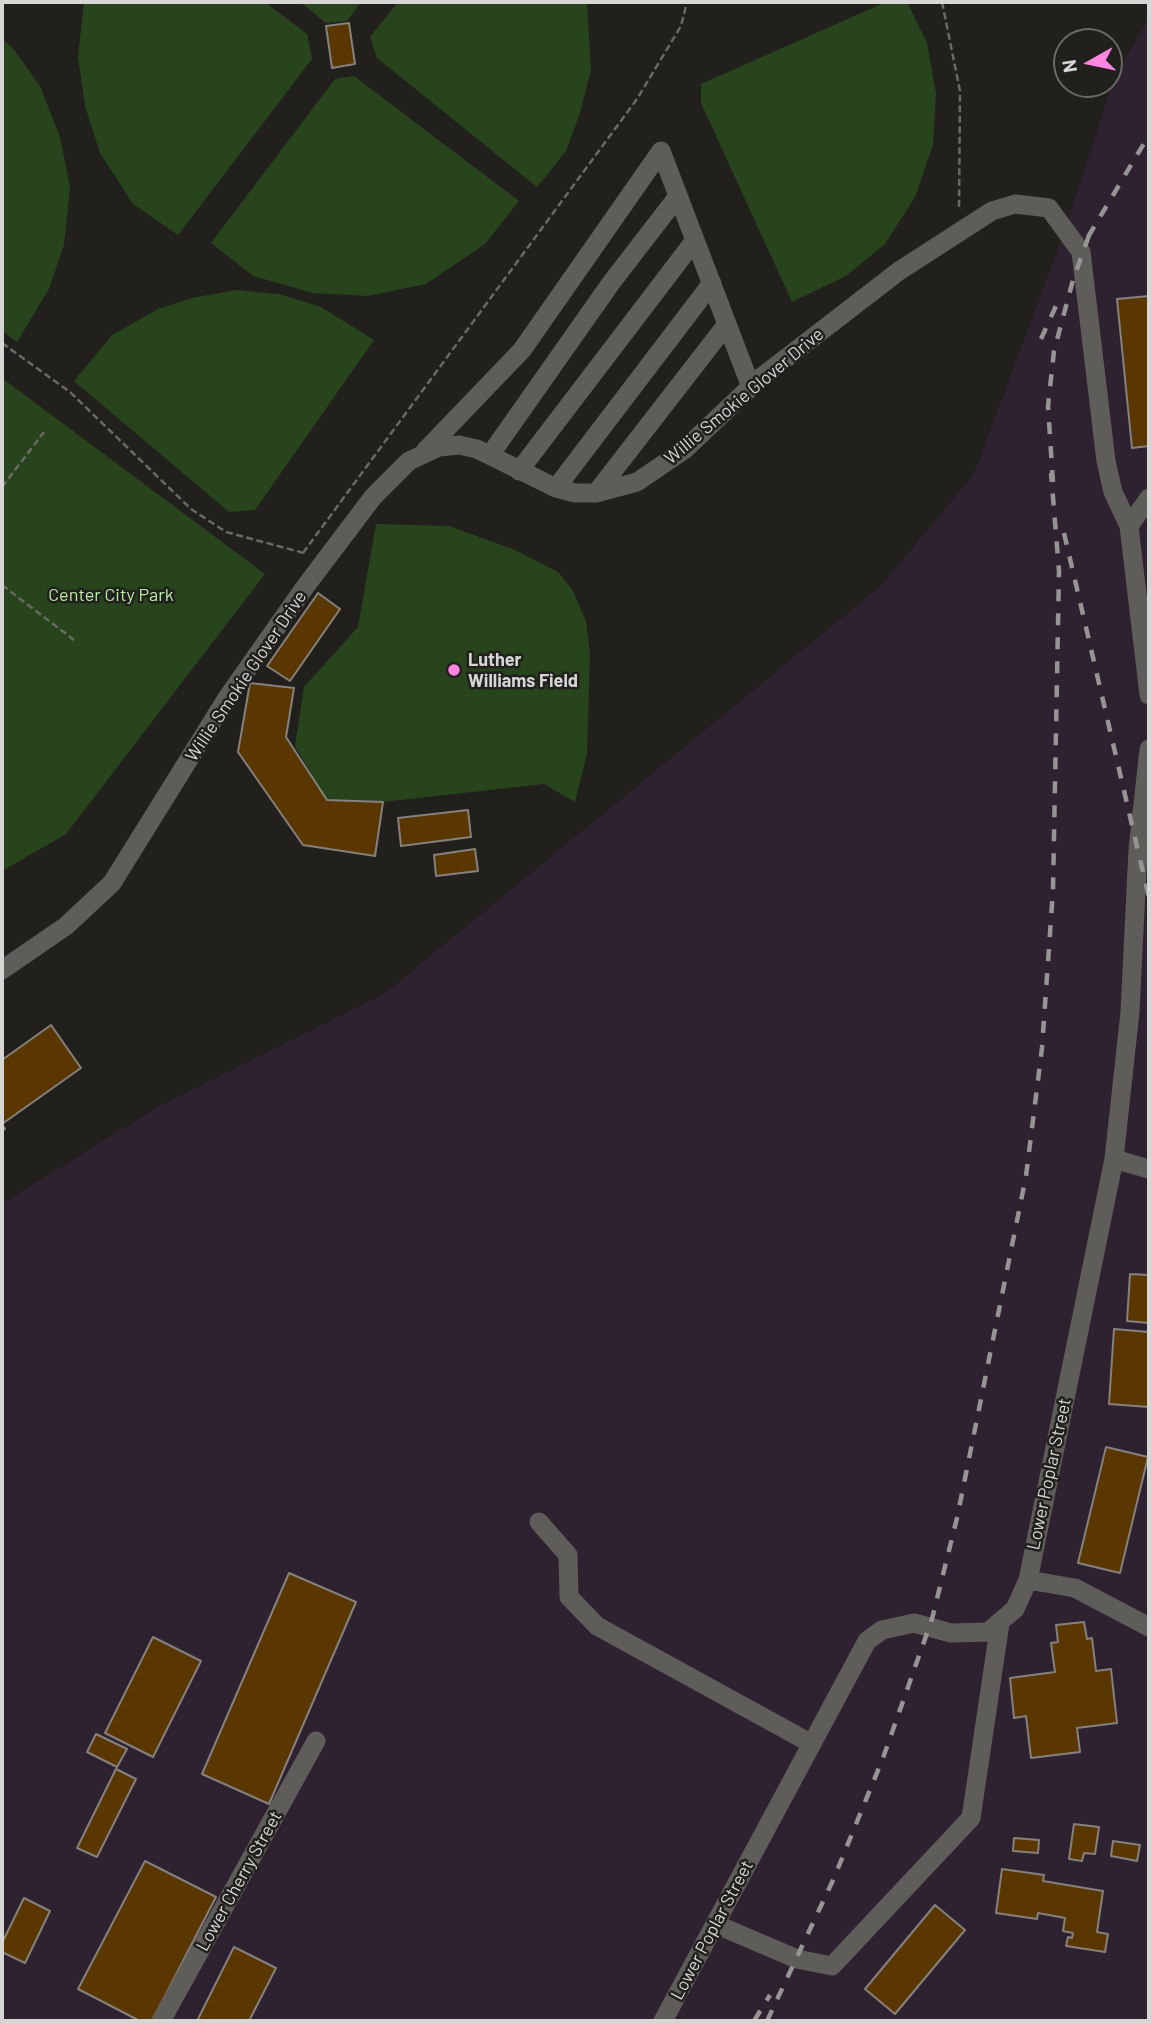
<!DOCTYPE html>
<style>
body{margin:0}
#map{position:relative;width:1151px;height:2023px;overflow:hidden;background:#21201d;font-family:Barlow,sans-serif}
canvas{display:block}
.frame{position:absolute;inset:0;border:4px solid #d7d6d4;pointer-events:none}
.north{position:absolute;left:1053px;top:28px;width:70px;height:70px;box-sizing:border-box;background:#21201d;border:2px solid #6a6966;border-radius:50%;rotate:261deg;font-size:19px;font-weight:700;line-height:28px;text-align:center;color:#d7d6d4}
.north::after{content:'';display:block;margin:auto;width:24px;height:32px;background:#fe85e0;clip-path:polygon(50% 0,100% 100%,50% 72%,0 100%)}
</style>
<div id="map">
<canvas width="1151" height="2023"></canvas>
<div class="frame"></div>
<div class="north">N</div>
</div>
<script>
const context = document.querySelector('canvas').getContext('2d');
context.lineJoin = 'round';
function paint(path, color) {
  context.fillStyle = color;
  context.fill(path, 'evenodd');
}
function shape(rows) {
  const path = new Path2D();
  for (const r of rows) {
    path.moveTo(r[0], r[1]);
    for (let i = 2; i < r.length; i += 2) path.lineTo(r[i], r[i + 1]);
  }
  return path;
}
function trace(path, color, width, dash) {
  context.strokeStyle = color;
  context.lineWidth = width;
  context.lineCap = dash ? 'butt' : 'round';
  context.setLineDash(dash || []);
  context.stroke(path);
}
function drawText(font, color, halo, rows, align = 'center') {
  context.font = font + ' Barlow,sans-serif';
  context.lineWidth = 5;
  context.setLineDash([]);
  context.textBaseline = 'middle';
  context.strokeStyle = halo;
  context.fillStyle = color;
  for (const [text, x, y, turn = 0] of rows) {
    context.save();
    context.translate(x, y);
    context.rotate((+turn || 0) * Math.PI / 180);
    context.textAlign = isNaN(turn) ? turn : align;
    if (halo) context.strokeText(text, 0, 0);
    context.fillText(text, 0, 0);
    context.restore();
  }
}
paint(shape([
 [1149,17,1149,2021,2,2021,2,1204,158,1107,383,995,883,584,974,474,1063,236,1113,81]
]), '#2f2230');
paint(shape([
 [84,2,265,2,307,34,312,59,178,235,133,204,100,153,85,106,78,57],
 [300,2,361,2,347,21,326,23],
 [398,2,587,2,591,70,580,113,566,151,537,187,377,58,370,37],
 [886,2,907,2,927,43,936,93,933,145,915,197,885,244,846,276,792,302,701,103,701,84],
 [2,39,12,47,40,86,60,137,70,187,64,245,49,289,17,342,2,331],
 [354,76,519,201,485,244,426,284,368,296,313,293,253,276,211,243,335,79],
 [236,290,279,294,321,307,374,340,255,510,229,512,74,381,112,335,158,309,192,298],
 [2,378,265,574,66,834,2,871],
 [376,524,449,526,515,550,558,572,572,589,586,621,590,654,587,754,575,802,544,784,383,802,327,800,295,746,304,687,358,627]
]), '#28441c');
const building = shape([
 [349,23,355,64,332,68,326,26,349,23],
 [1149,296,1149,446,1132,448,1117,299,1149,296],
 [318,593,340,609,290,681,267,666,318,593],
 [250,683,294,688,286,737,327,800,383,802,375,856,303,845,238,752,250,683],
 [468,810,471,837,401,846,398,818,468,810],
 [475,849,478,871,436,876,434,855,475,849],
 [51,1025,81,1068,2,1124,5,1129,2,1131,2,1060,51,1025],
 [1130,1274,1149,1275,1149,1323,1127,1321,1130,1274],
 [1114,1329,1149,1332,1149,1407,1109,1404,1114,1329],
 [1106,1447,1148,1457,1120,1573,1078,1563,1106,1447],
 [289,1573,356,1602,269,1804,202,1774,289,1573],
 [1084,1622,1087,1639,1092,1638,1096,1671,1111,1669,1117,1723,1077,1728,1080,1752,1031,1758,1026,1716,1014,1718,1010,1678,1055,1672,1051,1643,1058,1642,1056,1625,1084,1622],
 [153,1637,201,1661,153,1757,105,1733,153,1637],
 [96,1734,127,1749,117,1767,87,1752,96,1734],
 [116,1769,136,1779,97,1857,77,1848,116,1769],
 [1074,1824,1099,1827,1095,1854,1084,1853,1082,1861,1069,1859,1074,1824],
 [1014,1838,1039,1840,1038,1853,1013,1851,1014,1838],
 [1113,1841,1140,1845,1137,1861,1111,1856,1113,1841],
 [145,1861,216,1897,152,2021,140,2021,78,1989,145,1861],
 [1002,1869,1044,1875,1043,1881,1103,1891,1097,1932,1108,1934,1105,1952,1066,1946,1068,1937,1072,1938,1073,1933,1063,1931,1065,1918,1038,1913,1037,1919,996,1913,1002,1869],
 [24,1898,50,1911,25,1963,2,1952,2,1943,24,1898],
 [935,1905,965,1930,895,2014,865,1989,935,1905],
 [234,1947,276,1968,249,2021,197,2021,234,1947]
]);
paint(building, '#5a3601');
trace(building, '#84817e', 2);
trace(shape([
 [942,2,960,91,959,210],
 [2,343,70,392,191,509,226,532,304,553],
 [2,487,44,432],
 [303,553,637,99,681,26,687,2],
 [2,585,74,640]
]), '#6a6966', 2.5, [7, 3.5]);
trace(shape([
 [425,451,522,350,661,151,751,387],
 [490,455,611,283,678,196],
 [519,471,695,240],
 [556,488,712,283],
 [596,493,727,324],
 [1149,498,1129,526,1149,695],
 [2,970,66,926,112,883,227,698,305,587,373,497,409,461,439,447,459,445,477,449,556,488,575,493,596,493,637,482,684,450,759,379,899,271,992,211,1015,204,1049,208,1081,252,1106,461,1113,492,1129,526],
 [1114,1159,1149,1169],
 [539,1522,568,1555,569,1597,597,1626,812,1744],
 [1028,1580,1075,1588,1149,1627],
 [715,1924,797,1959,832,1966,971,1818,1000,1623],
 [161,2021,316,1741],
 [663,2021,867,1641,882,1630,914,1623,951,1633,988,1632,1015,1609,1028,1580,1114,1159,1130,1012,1138,850,1149,749]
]), '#5e5d5a', 19);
trace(shape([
 [1088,237,1149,135],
 [1041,339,1060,297],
 [1053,482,1048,406,1054,351,1073,280,1091,230],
 [1064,533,1149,898],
 [754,2021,770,1995],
 [767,2021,834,1878,883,1758,932,1619,957,1518,1026,1176,1042,1048,1053,890,1059,571,1051,473]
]), '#969593', 4.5, [12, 12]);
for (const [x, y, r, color] of [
 [454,670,7,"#fe85e0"]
]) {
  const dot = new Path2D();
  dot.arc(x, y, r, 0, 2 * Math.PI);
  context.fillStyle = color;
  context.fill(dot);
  trace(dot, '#21201d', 2.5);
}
drawText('18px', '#d7d6d4', '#21201d', [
 ["Willie Smokie Glover Drive",744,396,-40],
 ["Willie Smokie Glover Drive",246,676,-56],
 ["Lower Poplar Street",1049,1474,-78],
 ["Lower Cherry Street",239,1881,-61],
 ["Lower Poplar Street",712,1930,-62]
]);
drawText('18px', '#b9eca4', '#21201d', [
 ["Center City Park",111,595]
]);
drawText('bold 18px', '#d7d6d4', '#21201d', [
 ["Luther",468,660],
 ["Williams Field",468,681]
], 'left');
</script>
